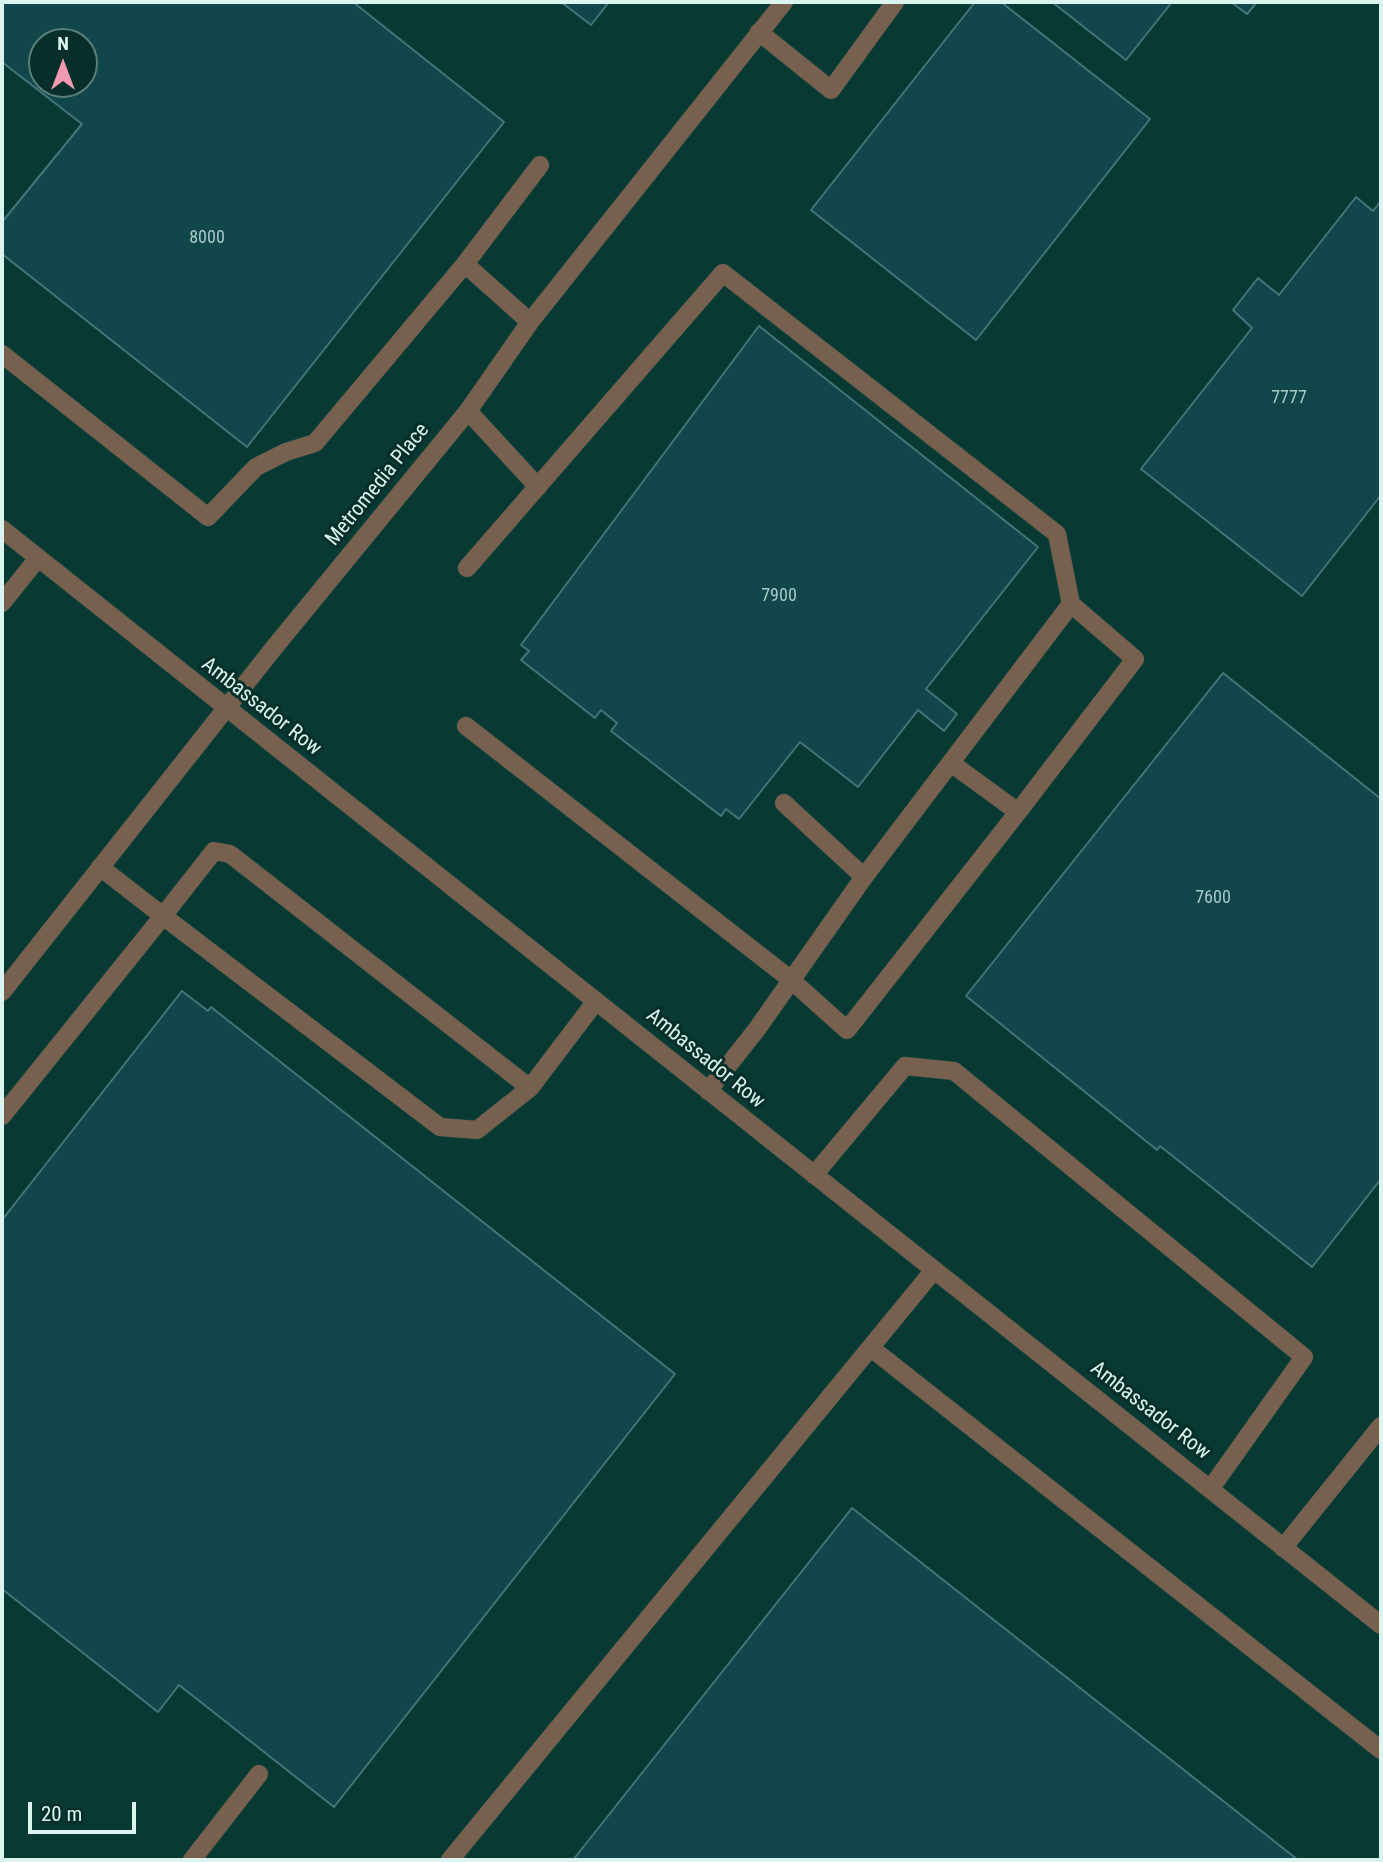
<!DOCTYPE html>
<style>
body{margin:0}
#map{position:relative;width:1383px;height:1862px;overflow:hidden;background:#072f29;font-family:"Roboto Condensed",sans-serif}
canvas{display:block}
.frame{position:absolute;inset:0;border:4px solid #dbf4ef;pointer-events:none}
.north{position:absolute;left:28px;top:28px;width:70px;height:70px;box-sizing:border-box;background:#072f29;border:2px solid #5c7e78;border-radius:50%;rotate:0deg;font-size:19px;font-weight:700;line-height:28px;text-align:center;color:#dbf4ef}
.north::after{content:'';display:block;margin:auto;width:24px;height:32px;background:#f19ab2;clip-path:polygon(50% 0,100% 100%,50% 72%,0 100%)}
.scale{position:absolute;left:28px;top:1802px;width:108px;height:32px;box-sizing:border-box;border:4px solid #dbf4ef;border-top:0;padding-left:9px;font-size:21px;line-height:24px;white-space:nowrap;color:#dbf4ef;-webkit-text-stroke:5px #072f29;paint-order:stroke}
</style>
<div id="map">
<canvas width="1383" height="1862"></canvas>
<div class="frame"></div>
<div class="north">N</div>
<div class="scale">20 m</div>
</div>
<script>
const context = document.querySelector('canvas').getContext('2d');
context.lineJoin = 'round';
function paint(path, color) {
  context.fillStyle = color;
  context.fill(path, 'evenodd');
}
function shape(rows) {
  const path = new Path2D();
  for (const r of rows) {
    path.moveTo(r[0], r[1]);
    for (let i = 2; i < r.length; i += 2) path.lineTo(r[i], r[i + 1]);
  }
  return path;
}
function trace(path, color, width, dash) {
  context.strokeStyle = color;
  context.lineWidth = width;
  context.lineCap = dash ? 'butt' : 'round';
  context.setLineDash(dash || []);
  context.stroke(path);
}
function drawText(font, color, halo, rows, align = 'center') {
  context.font = font + ' "Roboto Condensed",sans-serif';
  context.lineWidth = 6;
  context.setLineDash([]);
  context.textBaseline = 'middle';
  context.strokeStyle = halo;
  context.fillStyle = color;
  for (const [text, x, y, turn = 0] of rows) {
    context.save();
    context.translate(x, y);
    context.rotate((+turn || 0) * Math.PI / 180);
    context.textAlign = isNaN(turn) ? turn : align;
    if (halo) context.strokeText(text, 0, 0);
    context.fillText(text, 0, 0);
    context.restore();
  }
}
paint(shape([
 [2,2,1381,2,1381,1860,2,1860],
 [42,42,84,42,84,84,42,84]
]), '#083a33');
const building = shape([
 [2,2,353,2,504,122,247,447,2,254,2,222,82,124,2,62,2,2],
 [42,42,84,42,84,84,42,84,42,42],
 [561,2,609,2,591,25,561,2],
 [975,2,1001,2,1150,119,976,340,811,210,975,2],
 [1052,2,1172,2,1126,60,1052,2],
 [1231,2,1257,2,1247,14,1231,2],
 [1356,197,1373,211,1381,201,1381,495,1302,596,1141,469,1252,328,1233,310,1258,278,1279,295,1356,197],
 [759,326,1038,547,926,689,957,714,944,731,918,710,858,787,800,742,739,819,726,809,721,816,611,731,617,723,601,710,595,718,521,660,529,651,521,645,759,326],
 [1223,673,1381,799,1381,1179,1312,1267,1160,1146,1157,1150,966,996,1223,673],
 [182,991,208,1011,211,1007,675,1374,334,1807,179,1685,158,1712,2,1589,2,1220,182,991],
 [852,1508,1298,1860,573,1860,852,1508]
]);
paint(building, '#11474b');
trace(building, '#437579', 2);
const minor = shape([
 [759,32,831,90,895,2],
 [465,264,530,322],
 [2,354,208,517,256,467,286,452,315,443,465,264,540,165],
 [468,411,538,487],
 [2,529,1381,1625],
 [467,568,723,273,1057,534,1071,604,864,877],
 [2,603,38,558],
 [466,726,790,979,847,1030,1018,812],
 [951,763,1018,812,1135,659,1071,604],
 [2,992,273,649,468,411,530,322,784,2],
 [530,1088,596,1001],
 [708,1091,757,1029,864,877,784,803],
 [2,1116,163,916,214,851,230,854,530,1088,477,1130,440,1127,163,916,100,867],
 [814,1175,905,1066,954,1071,1304,1357,1211,1488],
 [871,1348,1381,1750],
 [1283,1548,1381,1426],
 [192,1860,259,1774],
 [450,1860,934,1270]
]);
trace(minor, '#254b45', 19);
trace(minor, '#77614e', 18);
drawText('18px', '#a8c9c6', null, [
 ["8000",207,238],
 ["7777",1289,398],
 ["7900",779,596],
 ["7600",1213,898]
]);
drawText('21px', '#dbf4ef', '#072f29', [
 ["Metromedia Place",378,485,-51],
 ["Ambassador Row",261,707,38],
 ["Ambassador Row",705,1059,39],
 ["Ambassador Row",1150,1411,38]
]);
</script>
